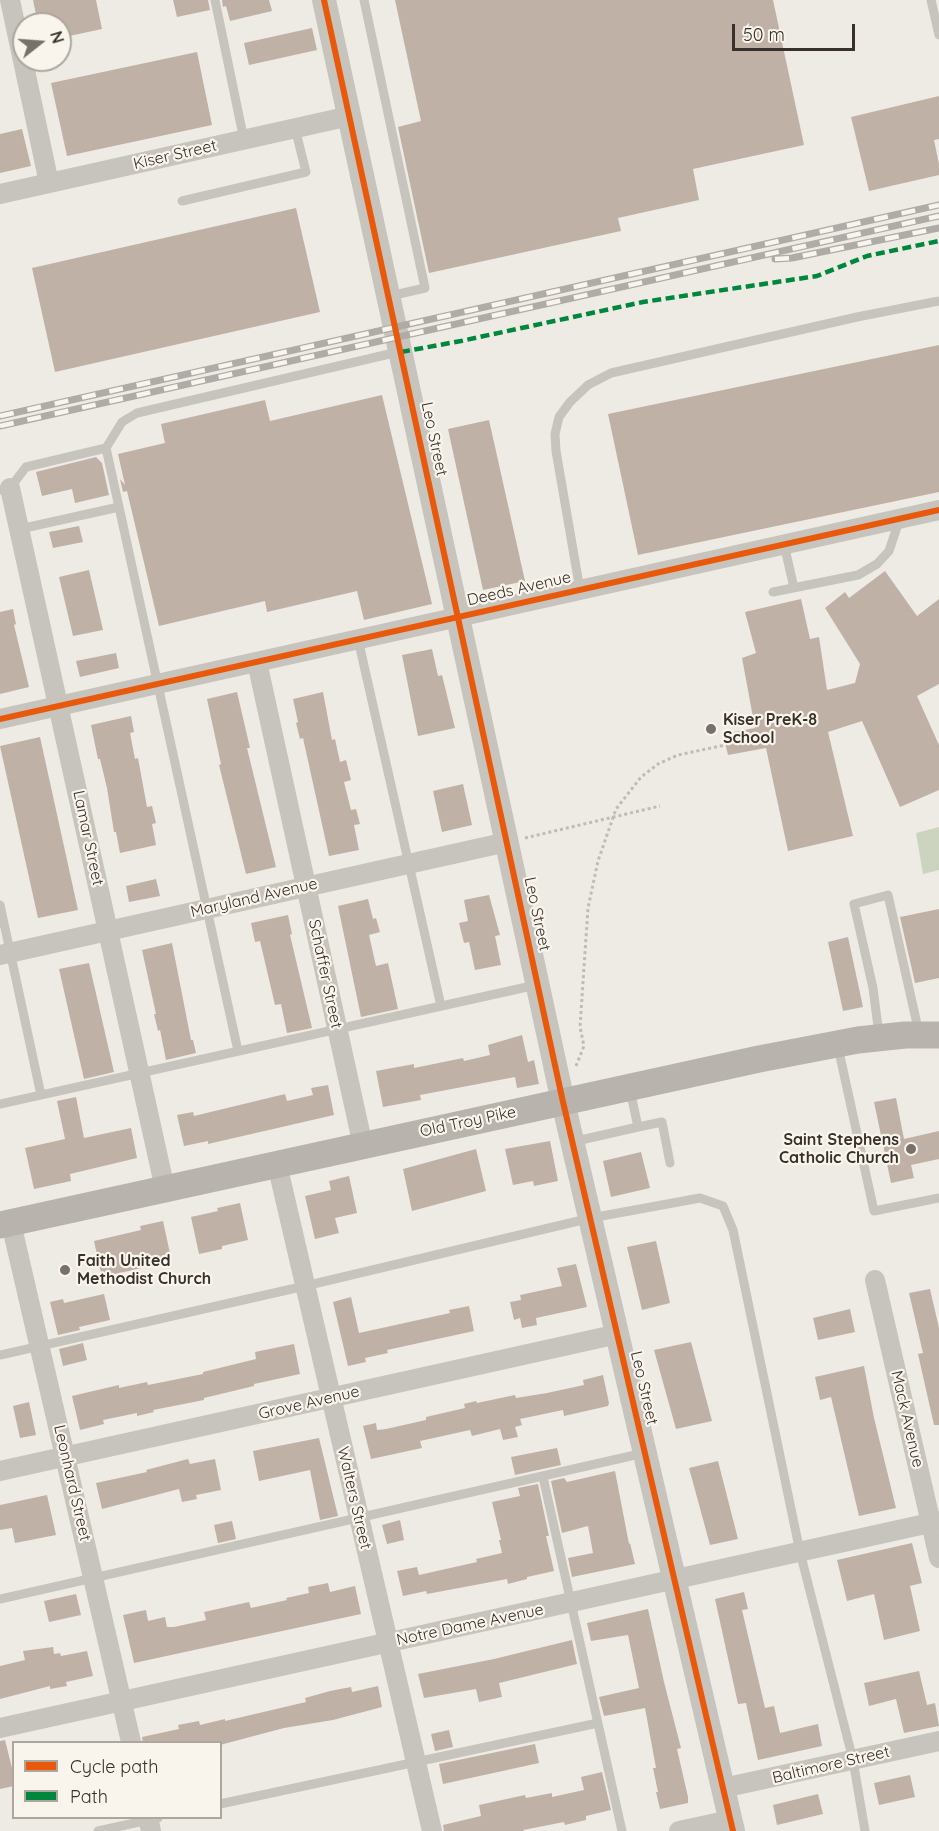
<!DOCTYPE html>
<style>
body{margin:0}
#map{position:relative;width:939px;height:1831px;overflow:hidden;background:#eeebe4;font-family:Quicksand,sans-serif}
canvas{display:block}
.legend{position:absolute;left:12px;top:1741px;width:210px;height:78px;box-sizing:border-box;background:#faf5ec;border:2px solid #aca69e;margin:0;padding:8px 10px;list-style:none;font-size:18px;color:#38302a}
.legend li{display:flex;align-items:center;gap:12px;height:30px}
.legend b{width:30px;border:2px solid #aca69e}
.north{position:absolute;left:12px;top:12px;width:60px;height:60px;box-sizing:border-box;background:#faf5ec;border:2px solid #aca69e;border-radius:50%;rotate:73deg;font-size:16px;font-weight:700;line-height:24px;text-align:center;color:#38302a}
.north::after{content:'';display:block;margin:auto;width:21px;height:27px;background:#78716b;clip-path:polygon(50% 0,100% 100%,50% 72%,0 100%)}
.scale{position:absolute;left:732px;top:24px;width:123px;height:27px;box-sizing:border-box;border:3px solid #38302a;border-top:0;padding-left:8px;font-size:18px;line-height:21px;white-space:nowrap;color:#38302a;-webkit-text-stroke:4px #faf5ec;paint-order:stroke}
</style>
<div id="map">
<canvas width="939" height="1831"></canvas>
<ul class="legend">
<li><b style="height:8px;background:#e8590c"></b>Cycle path</li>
<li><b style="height:8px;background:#00873e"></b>Path</li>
</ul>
<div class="north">N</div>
<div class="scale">50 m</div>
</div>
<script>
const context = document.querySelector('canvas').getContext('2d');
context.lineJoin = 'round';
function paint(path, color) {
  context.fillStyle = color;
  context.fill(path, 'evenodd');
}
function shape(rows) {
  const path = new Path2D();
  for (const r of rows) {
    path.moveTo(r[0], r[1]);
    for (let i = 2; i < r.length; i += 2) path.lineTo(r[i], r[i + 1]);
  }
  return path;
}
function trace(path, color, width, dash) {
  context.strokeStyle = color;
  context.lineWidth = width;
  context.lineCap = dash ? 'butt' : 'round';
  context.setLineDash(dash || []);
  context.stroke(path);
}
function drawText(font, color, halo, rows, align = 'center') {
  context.font = font + ' Quicksand,sans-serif';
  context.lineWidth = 4.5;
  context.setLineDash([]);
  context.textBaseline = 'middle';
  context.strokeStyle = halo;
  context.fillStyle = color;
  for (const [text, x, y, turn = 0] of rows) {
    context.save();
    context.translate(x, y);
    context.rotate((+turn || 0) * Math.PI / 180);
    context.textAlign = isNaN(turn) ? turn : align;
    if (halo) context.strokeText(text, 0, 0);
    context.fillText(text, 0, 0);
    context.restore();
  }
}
paint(shape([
 [939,827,939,870,923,874,916,833]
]), '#ccd4bf');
paint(shape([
 [33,0,96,0,102,29,60,38,60,24,38,24],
 [173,0,208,0,210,10,177,17],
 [222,0,269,0,272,11,230,21,226,6,223,7],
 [395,0,773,0,804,145,693,169,699,200,618,218,621,231,429,273,398,127,421,121],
 [312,28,317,50,249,65,244,43],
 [197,52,212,125,67,156,51,83],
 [939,96,939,139,934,140,939,164,939,175,869,191,851,117],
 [22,129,31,166,0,173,0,134],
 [296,208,320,312,55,372,32,268],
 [939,345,939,492,638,555,608,414],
 [382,395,432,604,364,620,357,591,267,612,265,601,159,626,127,491,123,492,120,479,125,485,118,454,165,443,161,424,265,400,270,421],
 [489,420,525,581,483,590,448,429],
 [96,457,102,463,109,495,75,503,72,489,42,496,36,472],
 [79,526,83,542,53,548,49,532],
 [89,570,103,630,73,636,59,577],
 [885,571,917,616,939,599,939,684,917,696,939,745,939,790,900,807,862,721,828,732,853,836,788,851,766,748,728,755,723,734,755,728,742,658,756,653,745,612,801,599,810,639,819,637,827,690,855,683,860,664,825,608,845,592,849,598],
 [13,609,16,624,14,625,29,687,0,694,0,612],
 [432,649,438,676,442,675,455,728,418,736,402,655],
 [116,653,119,668,80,677,76,661],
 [237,692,250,748,247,748,276,867,246,874,219,765,221,764,207,699],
 [323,692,332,740,335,739,340,762,346,760,351,780,344,782,351,810,356,809,360,824,354,825,359,850,329,856,303,738,300,739,296,723,298,722,293,699],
 [131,716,134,732,130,733,135,759,138,758,147,807,152,806,156,823,152,824,156,845,120,853,116,832,114,832,107,788,100,759,98,759,91,725],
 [40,737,78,910,38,918,0,746],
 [463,784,472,825,442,832,433,791],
 [156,879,160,896,129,902,126,886],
 [489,895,500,935,495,936,501,965,475,970,469,942,464,943,459,923,468,921,464,900],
 [368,899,373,919,376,918,380,932,369,935,376,966,388,963,398,1009,361,1017,338,906],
 [939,909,939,978,915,983,900,917],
 [288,915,292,934,290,935,312,1028,287,1033,281,1004,275,1005,260,941,255,942,251,923],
 [848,937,863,1007,843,1011,828,942],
 [172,943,191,1040,193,1040,196,1053,166,1060,160,1030,158,1031,154,1014,156,1014,142,950],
 [89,963,114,1072,84,1079,59,969],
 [522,1035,528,1062,534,1060,539,1084,517,1088,515,1077,420,1095,421,1100,383,1107,376,1071,414,1064,414,1068,463,1058,464,1061,490,1055,488,1045],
 [328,1085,334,1115,208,1144,208,1141,184,1146,177,1115,193,1112,194,1116,285,1094,287,1101,313,1095,311,1088],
 [76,1097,84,1138,131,1128,137,1158,70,1174,71,1181,34,1189,25,1148,65,1139,57,1101],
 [896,1098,904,1139,939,1131,939,1159,911,1165,914,1178,891,1183,874,1102],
 [550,1141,558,1181,534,1186,533,1181,513,1185,505,1149],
 [476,1149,486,1191,412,1211,403,1169],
 [641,1152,650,1188,611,1197,603,1161],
 [349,1176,357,1213,335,1218,339,1233,315,1239,305,1196,331,1190,329,1181],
 [240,1203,248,1240,222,1246,222,1249,199,1254,191,1217,218,1211,217,1208],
 [163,1221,171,1258,145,1264,146,1267,102,1277,94,1241,141,1230,140,1226],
 [656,1241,670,1303,642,1310,627,1247],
 [576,1264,587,1307,536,1318,537,1325,522,1328,520,1318,514,1320,510,1302,521,1300,520,1295,562,1286,557,1268],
 [930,1289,939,1328,939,1425,934,1425,918,1354,923,1353,909,1293],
 [104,1294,110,1320,79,1327,80,1330,58,1335,50,1302,63,1299,64,1303],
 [351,1297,359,1333,450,1313,449,1310,469,1306,474,1331,387,1350,388,1353,365,1358,366,1362,348,1366,333,1302],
 [850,1309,855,1332,818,1340,813,1318],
 [691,1342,712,1421,676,1429,654,1350],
 [83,1343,87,1360,63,1366,59,1349],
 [294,1344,300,1374,254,1384,254,1386,204,1398,204,1400,153,1410,154,1412,137,1416,137,1413,103,1420,104,1424,80,1430,72,1396,119,1385,119,1388,147,1382,148,1385,203,1374,203,1372,256,1359,255,1352],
 [864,1366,874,1418,896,1508,859,1516,831,1397,820,1400,815,1377],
 [603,1375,609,1403,608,1406,564,1416,563,1410,520,1419,522,1425,515,1427,518,1437,503,1440,500,1429,472,1436,470,1430,420,1441,422,1448,371,1459,363,1426,376,1423,377,1430,386,1429,426,1420,426,1417,465,1408,464,1404,476,1401,477,1403,515,1395,516,1398,547,1393,584,1385,583,1380],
 [29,1402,36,1435,20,1438,13,1406],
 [319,1438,338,1516,320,1520,310,1470,259,1481,253,1451],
 [557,1448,561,1465,515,1475,511,1457],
 [188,1459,190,1464,215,1459,221,1490,196,1495,197,1499,182,1502,179,1489,102,1509,96,1483,147,1472,146,1470],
 [718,1461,738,1539,710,1545,689,1468],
 [615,1471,629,1544,630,1543,635,1564,572,1577,568,1558,593,1553,588,1526,562,1533,551,1481,564,1478,567,1482],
 [538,1484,549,1536,546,1536,554,1571,527,1577,527,1579,508,1584,507,1579,427,1594,426,1591,403,1596,397,1571,417,1567,419,1575,477,1562,476,1559,502,1553,499,1540,501,1540,492,1502,520,1496,518,1488],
 [47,1495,56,1535,15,1543,12,1528,0,1530,0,1505],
 [400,1520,404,1540,387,1544,382,1525],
 [232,1521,236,1539,218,1543,214,1525],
 [912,1543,922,1583,910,1586,920,1631,884,1640,874,1594,847,1601,837,1560],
 [328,1583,330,1592,355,1586,361,1614,134,1663,123,1615,146,1610,148,1621,165,1617,167,1627,174,1627,206,1620,204,1612,249,1602,251,1608,287,1600,286,1598,309,1593,308,1587],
 [744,1592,748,1609,742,1610,765,1708,774,1706,780,1733,818,1724,822,1746,758,1760,746,1703,738,1704,715,1599],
 [76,1594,81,1615,49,1622,44,1601],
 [648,1609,664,1682,681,1748,677,1749,688,1797,688,1803,660,1809,656,1792,658,1792,653,1768,656,1768,645,1708,604,1716,599,1697,639,1688,628,1635,591,1641,587,1623],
 [572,1640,577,1664,499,1683,502,1697,479,1702,476,1689,424,1698,418,1674,494,1659],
 [53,1647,54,1654,60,1653,61,1656,87,1651,93,1676,66,1682,67,1686,50,1689,50,1686,0,1699,0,1666,25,1660,23,1651],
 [919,1671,927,1705,935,1703,939,1726,904,1733,896,1699,869,1706,864,1683],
 [378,1686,382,1707,333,1720,284,1728,220,1745,220,1743,143,1743,142,1737,179,1729,178,1725,199,1721,200,1725,225,1719,225,1721,306,1702,305,1698,330,1691,351,1687,352,1692],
 [449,1730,453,1747,435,1751,431,1734],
 [5,1740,14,1776,14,1786,0,1789,0,1741],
 [535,1744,539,1763,443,1784,439,1764],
 [602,1772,611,1810,586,1816,586,1820,565,1825,564,1822,523,1830,524,1831,444,1831,443,1825,481,1816,479,1805,525,1795,526,1798,552,1793,552,1797,584,1790,581,1777],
 [910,1775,915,1797,879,1805,874,1783],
 [818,1794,823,1814,777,1825,773,1805]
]), '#c0b1a6');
trace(shape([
 [525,838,660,806],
 [576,1066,584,1046,580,1027,588,908,598,861,616,809,641,777,658,764,678,755,725,745]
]), '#c0bbb5', 3, [3, 3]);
trace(shape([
 [215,0,244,140],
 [364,0,425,288,390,296],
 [931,0,939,35],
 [182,201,306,172,295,128],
 [106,448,119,507],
 [0,490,10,488,26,467,106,448,122,422,137,413,398,352],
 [20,529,119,507,238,1051],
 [784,544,794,588],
 [580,590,556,451,555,434,559,417,570,402,588,385,611,373,857,317,939,301],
 [773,592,858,575,877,564,889,551,900,518],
 [358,639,441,1006],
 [0,905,41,1095],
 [879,1035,873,988,854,904,888,895,919,1033],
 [838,1047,874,1211,939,1198],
 [0,1104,536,985],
 [638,1127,662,1122,670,1163],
 [572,1142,638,1127,630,1090],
 [0,1355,305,1286,591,1218,700,1198,723,1206,733,1230,800,1552,853,1760,865,1831],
 [543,1477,622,1831],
 [0,1599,644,1453],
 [220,1804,598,1723],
 [98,1831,158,1818]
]), '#c7c3bd', 9);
trace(shape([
 [10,0,49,183],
 [0,194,350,116],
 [10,488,165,1189],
 [257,662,363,1146],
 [0,719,939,510],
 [0,955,507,842],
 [277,1164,432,1831],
 [11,1223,131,1742],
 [875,1280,939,1558],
 [0,1471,618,1334],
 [0,1728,939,1521],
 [723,1788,939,1741],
 [148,1818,151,1831],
 [679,1831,730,1820]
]), '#c7c3bd', 20);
trace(shape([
 [324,0,563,1102,733,1831]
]), '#c7c3bd', 24);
trace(shape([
 [0,1225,759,1059,858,1040,905,1035,939,1035]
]), '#b8b3ad', 27);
const rail = shape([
 [775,259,792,258,939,228],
 [0,416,939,205],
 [0,426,939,216]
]);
trace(rail, '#afaba7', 7);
trace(rail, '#faf5ec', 4.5, [14]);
trace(shape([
 [401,352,461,341,643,302,817,276,867,256,939,241]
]), '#00873e', 4.5, [9, 4.5]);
trace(shape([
 [324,0,563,1102,733,1831],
 [0,719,939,510]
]), '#e8590c', 6);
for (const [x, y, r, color] of [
 [711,729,6,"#78716b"],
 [911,1149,6,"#78716b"],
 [65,1270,6,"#78716b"]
]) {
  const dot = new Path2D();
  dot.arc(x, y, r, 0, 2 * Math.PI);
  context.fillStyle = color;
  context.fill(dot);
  trace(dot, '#faf5ec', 2);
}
drawText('16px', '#38302a', '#faf5ec', [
 ["Kiser Street",175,155,-13],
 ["Leo Street",434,439,78],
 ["Deeds Avenue",519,589,-13],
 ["Lamar Street",88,838,78],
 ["Maryland Avenue",254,898,-13],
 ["Leo Street",537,914,78],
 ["Schaffer Street",325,974,78],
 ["Old Troy Pike",468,1122,-12],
 ["Leo Street",644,1388,77],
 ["Grove Avenue",309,1403,-13],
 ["Mack Avenue",907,1419,77],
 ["Leonhard Street",72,1483,77],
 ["Walters Street",354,1498,77],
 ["Notre Dame Avenue",470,1625,-12],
 ["Baltimore Street",831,1765,-13]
]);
drawText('bold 16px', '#38302a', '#faf5ec', [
 ["Kiser PreK-8",723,720],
 ["School",723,738],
 ["Saint Stephens",899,1140,"right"],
 ["Catholic Church",899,1158,"right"],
 ["Faith United",77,1261],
 ["Methodist Church",77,1279]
], 'left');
</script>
